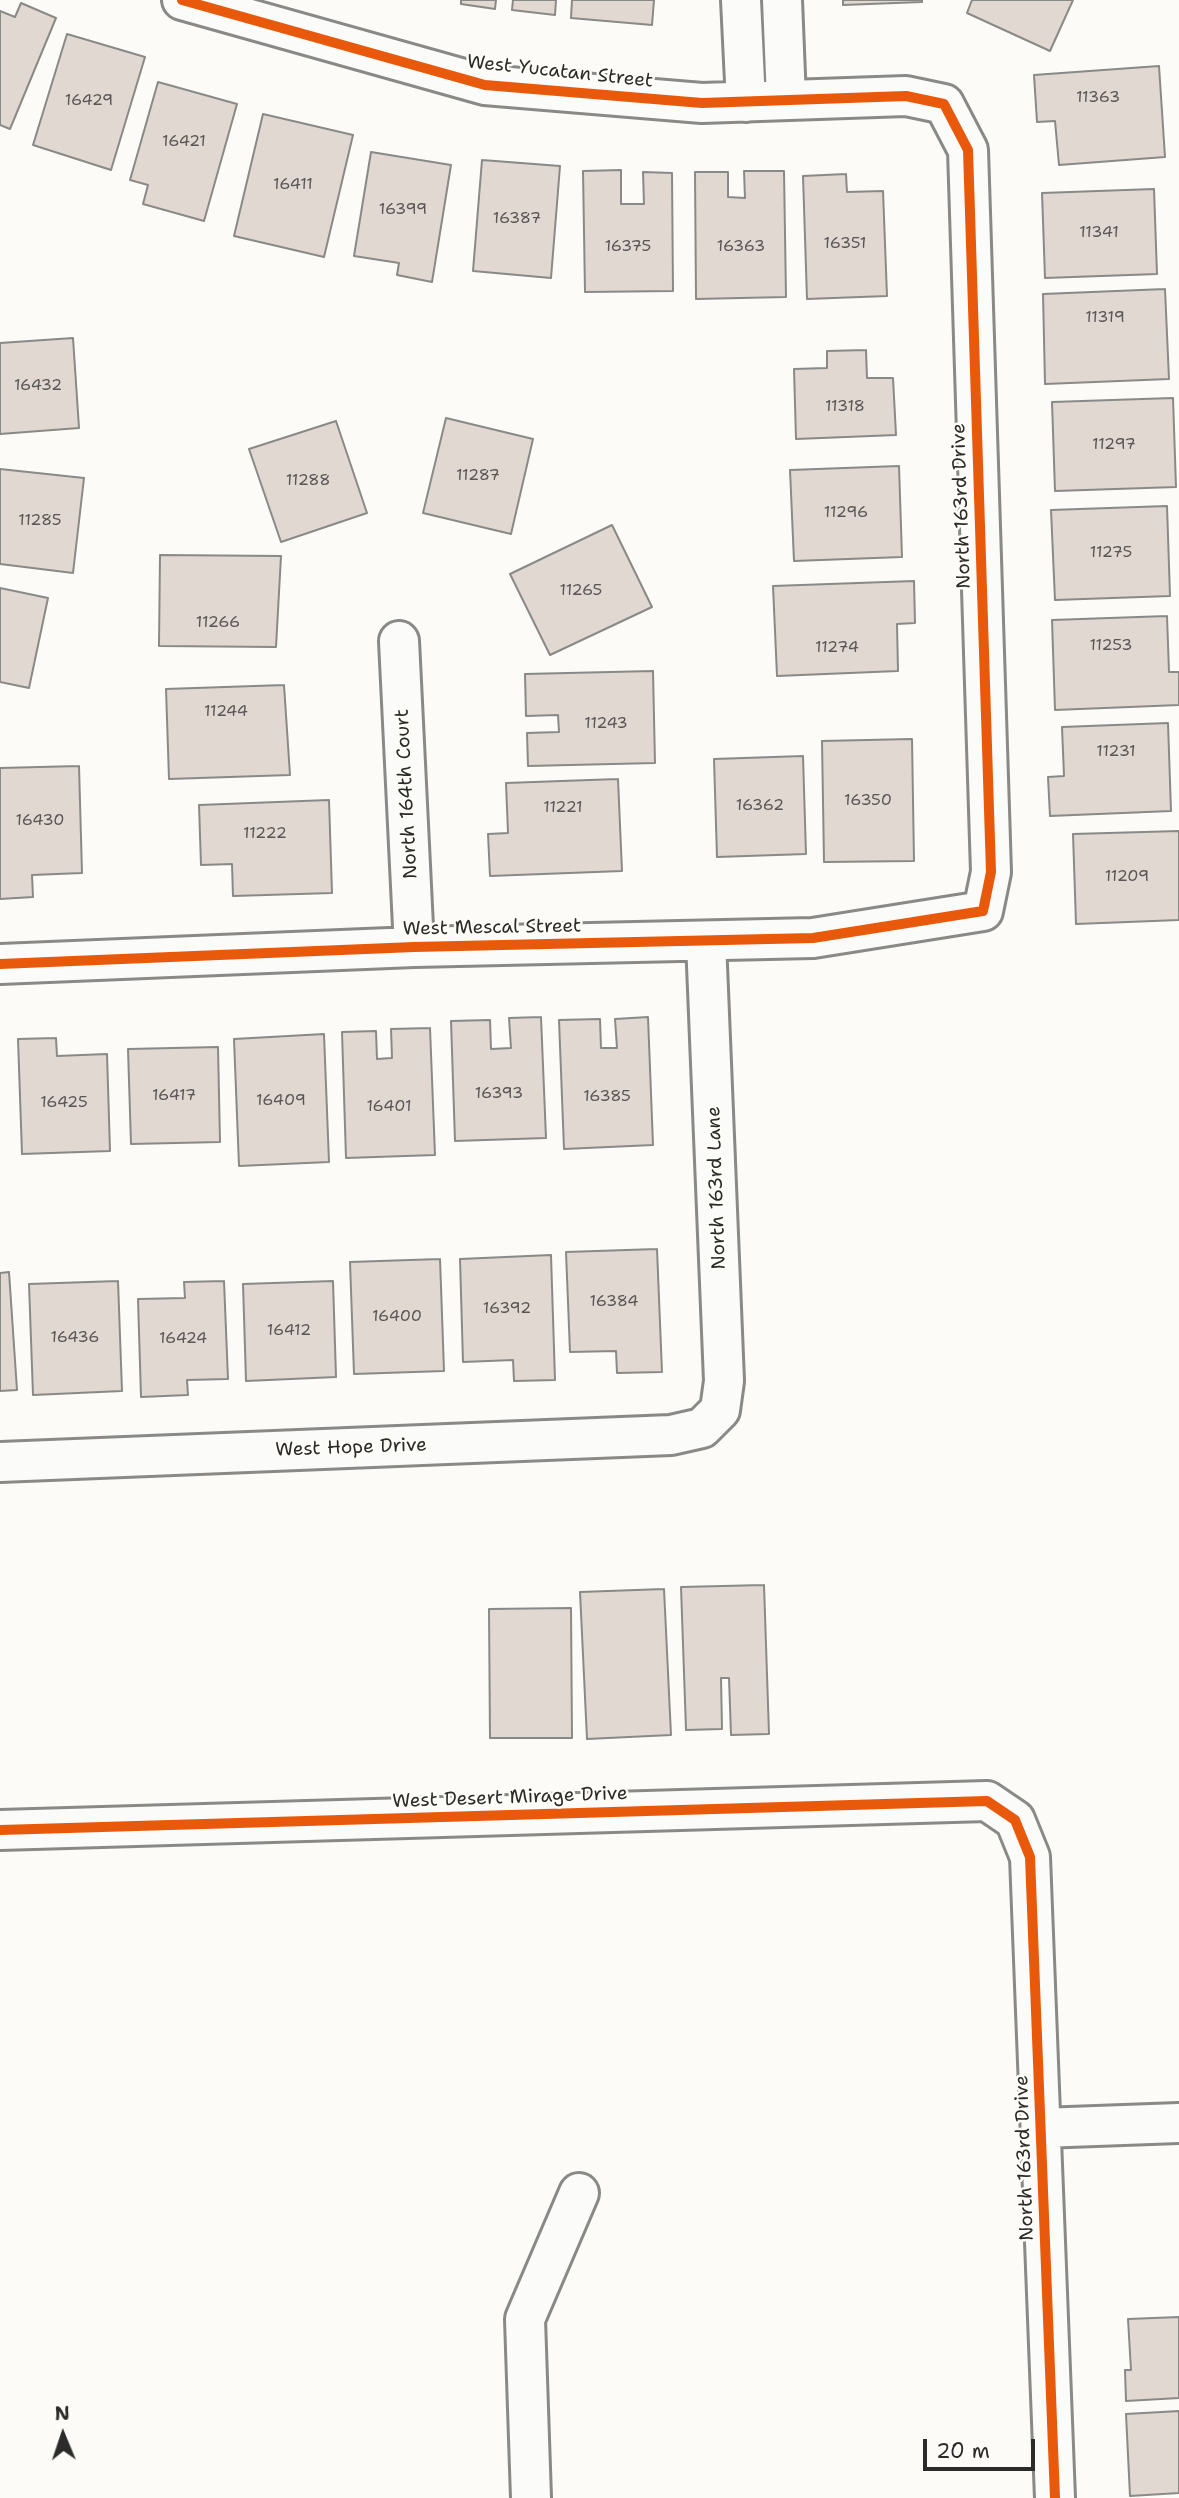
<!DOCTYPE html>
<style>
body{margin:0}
#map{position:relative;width:1179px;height:2498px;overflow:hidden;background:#fcfbf8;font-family:"Shantell Sans",sans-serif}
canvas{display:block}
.north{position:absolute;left:28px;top:2400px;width:70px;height:70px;-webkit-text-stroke:5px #fdfcf7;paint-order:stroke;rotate:358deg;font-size:19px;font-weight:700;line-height:28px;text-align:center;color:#2b2b2b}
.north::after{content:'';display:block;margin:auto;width:24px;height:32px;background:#2b2b2b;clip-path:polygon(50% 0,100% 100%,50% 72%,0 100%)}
.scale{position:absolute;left:923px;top:2439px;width:112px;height:32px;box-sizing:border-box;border:4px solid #2b2b2b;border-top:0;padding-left:9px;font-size:21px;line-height:24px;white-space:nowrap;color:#2b2b2b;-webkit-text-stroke:5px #fdfcf7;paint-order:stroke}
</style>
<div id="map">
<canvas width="1179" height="2498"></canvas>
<div class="north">N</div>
<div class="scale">20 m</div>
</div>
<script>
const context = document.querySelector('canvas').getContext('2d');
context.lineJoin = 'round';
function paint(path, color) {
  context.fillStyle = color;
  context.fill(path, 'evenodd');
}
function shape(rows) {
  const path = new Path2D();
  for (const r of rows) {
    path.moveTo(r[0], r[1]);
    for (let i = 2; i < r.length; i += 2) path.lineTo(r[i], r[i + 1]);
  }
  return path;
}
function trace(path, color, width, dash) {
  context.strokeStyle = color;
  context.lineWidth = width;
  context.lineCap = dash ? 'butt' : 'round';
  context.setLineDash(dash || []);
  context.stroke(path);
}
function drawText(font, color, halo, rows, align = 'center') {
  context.font = font + ' "Shantell Sans",sans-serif';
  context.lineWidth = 5;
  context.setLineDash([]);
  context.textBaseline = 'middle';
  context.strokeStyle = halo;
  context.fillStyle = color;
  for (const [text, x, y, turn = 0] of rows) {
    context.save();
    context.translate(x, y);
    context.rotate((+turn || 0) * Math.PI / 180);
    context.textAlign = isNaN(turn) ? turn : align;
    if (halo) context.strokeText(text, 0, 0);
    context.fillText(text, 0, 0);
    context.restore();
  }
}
const building = shape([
 [461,0,496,0,495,9,461,4,461,0],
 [513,0,556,0,555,15,512,10,513,0],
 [572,0,654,0,652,25,571,18,572,0],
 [843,0,922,0,922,2,843,5,843,0],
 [972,0,1073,0,1050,51,967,13,972,0],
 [21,3,56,18,10,129,0,125,0,11,15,17,21,3],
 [67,34,145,57,111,170,33,145,67,34],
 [1159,66,1165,157,1059,165,1055,121,1037,122,1034,75,1159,66],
 [158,82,237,104,204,221,143,204,148,185,130,180,158,82],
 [263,114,353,135,324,257,234,236,263,114],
 [371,152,451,165,432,282,397,275,399,263,354,256,371,152],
 [482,160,560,166,551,278,473,271,482,160],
 [621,170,621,204,644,204,643,172,672,173,673,291,585,292,583,171,621,170],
 [744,171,784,171,786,297,696,299,695,172,728,172,728,197,745,198,744,171],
 [846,174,847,192,883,191,887,296,807,299,803,176,846,174],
 [1154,189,1157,274,1045,278,1042,193,1154,189],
 [1165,289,1169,379,1045,384,1043,294,1165,289],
 [73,338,79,428,0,434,0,343,73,338],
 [866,350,867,378,893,378,896,435,796,439,794,369,827,368,827,351,866,350],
 [1173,398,1176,487,1055,491,1052,402,1173,398],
 [446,418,533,439,511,534,423,513,446,418],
 [336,421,367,513,281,542,249,449,336,421],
 [899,466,902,557,794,561,790,470,899,466],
 [0,469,84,478,73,573,0,564,0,469],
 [1167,506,1170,596,1055,600,1051,510,1167,506],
 [612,525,652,607,550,655,510,574,612,525],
 [160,555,281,556,276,647,159,646,160,555],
 [914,581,915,623,897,624,898,671,777,676,773,586,914,581],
 [0,588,48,598,29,688,0,682,0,588],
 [1167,616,1169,672,1179,672,1179,705,1055,710,1052,620,1167,616],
 [653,671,655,763,528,766,527,733,559,732,558,715,526,716,525,674,653,671],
 [284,685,290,775,169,779,166,689,284,685],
 [1168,723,1171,811,1050,816,1048,777,1064,776,1062,727,1168,723],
 [912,739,914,861,824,862,822,741,912,739],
 [803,756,806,854,717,857,714,759,803,756],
 [79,766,82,873,32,875,33,897,0,899,0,768,79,766],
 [618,779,622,871,490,876,488,834,508,833,506,783,618,779],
 [329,800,332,893,233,896,232,864,201,865,199,805,329,800],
 [1179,831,1179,920,1076,924,1073,834,1179,831],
 [541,1017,546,1138,455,1141,451,1021,490,1020,491,1049,511,1048,509,1018,541,1017],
 [648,1017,653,1145,564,1149,559,1020,600,1019,601,1048,617,1048,615,1019,648,1017],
 [430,1028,435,1155,346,1158,342,1032,376,1031,377,1059,392,1058,391,1029,430,1028],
 [324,1034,329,1162,239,1166,234,1039,324,1034],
 [56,1038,57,1056,107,1054,110,1151,22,1154,18,1039,56,1038],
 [218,1047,220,1142,131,1144,128,1049,218,1047],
 [657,1249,662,1372,617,1373,616,1351,570,1352,566,1252,657,1249],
 [551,1255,555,1380,514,1381,513,1360,463,1362,460,1259,551,1255],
 [440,1259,444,1371,354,1374,350,1262,440,1259],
 [9,1272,17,1390,0,1391,0,1273,9,1272],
 [118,1281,122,1391,33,1395,29,1284,118,1281],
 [224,1281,228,1379,187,1380,188,1395,141,1397,138,1299,185,1298,184,1282,224,1281],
 [333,1281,336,1377,246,1381,243,1284,333,1281],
 [764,1585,769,1734,731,1735,729,1678,721,1678,722,1729,686,1730,681,1587,764,1585],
 [664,1589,671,1735,587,1739,580,1592,664,1589],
 [571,1608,572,1738,490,1738,489,1609,571,1608],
 [1179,2317,1179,2398,1126,2401,1125,2370,1131,2370,1128,2319,1179,2317],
 [1179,2411,1179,2493,1130,2496,1126,2414,1179,2411]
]);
paint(building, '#e2d8d2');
trace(building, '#898987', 2);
const street = shape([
 [741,0,746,102],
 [782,0,786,100],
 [399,641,414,947],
 [0,964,414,947,813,938,983,911,991,872,968,150,944,104,906,96,702,103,485,85,182,0],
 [0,1462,671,1435,702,1428,720,1410,724,1381,706,941],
 [0,1830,987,1801,1015,1820,1030,1857,1055,2498],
 [1041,2128,1179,2123],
 [531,2498,525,2319,579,2193]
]);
trace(street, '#898987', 44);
trace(street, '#fbfbf9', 38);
trace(shape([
 [0,964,414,947,813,938,983,911,991,872,968,150,944,104,906,96,702,103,485,85,182,0],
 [0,1830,987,1801,1015,1820,1030,1857,1055,2498]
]), '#e8590c', 10);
drawText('16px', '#595655', null, [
 ["11363",1098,98],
 ["16429",89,101],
 ["16421",184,142],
 ["16411",293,185],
 ["16399",403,210],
 ["16387",517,219],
 ["11341",1099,233],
 ["16351",845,244],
 ["16375",628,247],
 ["16363",741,247],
 ["11319",1105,318],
 ["16432",38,386],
 ["11318",845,407],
 ["11297",1114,445],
 ["11287",478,476],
 ["11288",308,481],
 ["11296",846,513],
 ["11285",40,521],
 ["11275",1111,553],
 ["11265",581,591],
 ["11266",218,623],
 ["11253",1111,646],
 ["11274",837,648],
 ["11244",226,712],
 ["11243",606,724],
 ["11231",1116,752],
 ["16350",868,801],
 ["16362",760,806],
 ["11221",563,808],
 ["16430",40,821],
 ["11222",265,834],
 ["11209",1127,877],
 ["16393",499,1094],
 ["16417",174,1096],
 ["16385",607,1097],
 ["16409",281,1101],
 ["16425",64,1103],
 ["16401",389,1107],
 ["16384",614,1302],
 ["16392",507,1309],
 ["16400",397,1317],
 ["16412",289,1331],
 ["16436",75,1338],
 ["16424",183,1339]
]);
drawText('19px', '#2b2b2b', '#fdfcf7', [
 ["West Yucatan Street",560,72,6],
 ["North 163rd Drive",962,506,-92],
 ["North 164th Court",407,794,-93],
 ["West Mescal Street",492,928,-1],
 ["North 163rd Lane",717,1188,-92],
 ["West Hope Drive",351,1448,-2],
 ["West Desert Mirage Drive",510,1798,-2],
 ["North 163rd Drive",1025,2158,-92]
]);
</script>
